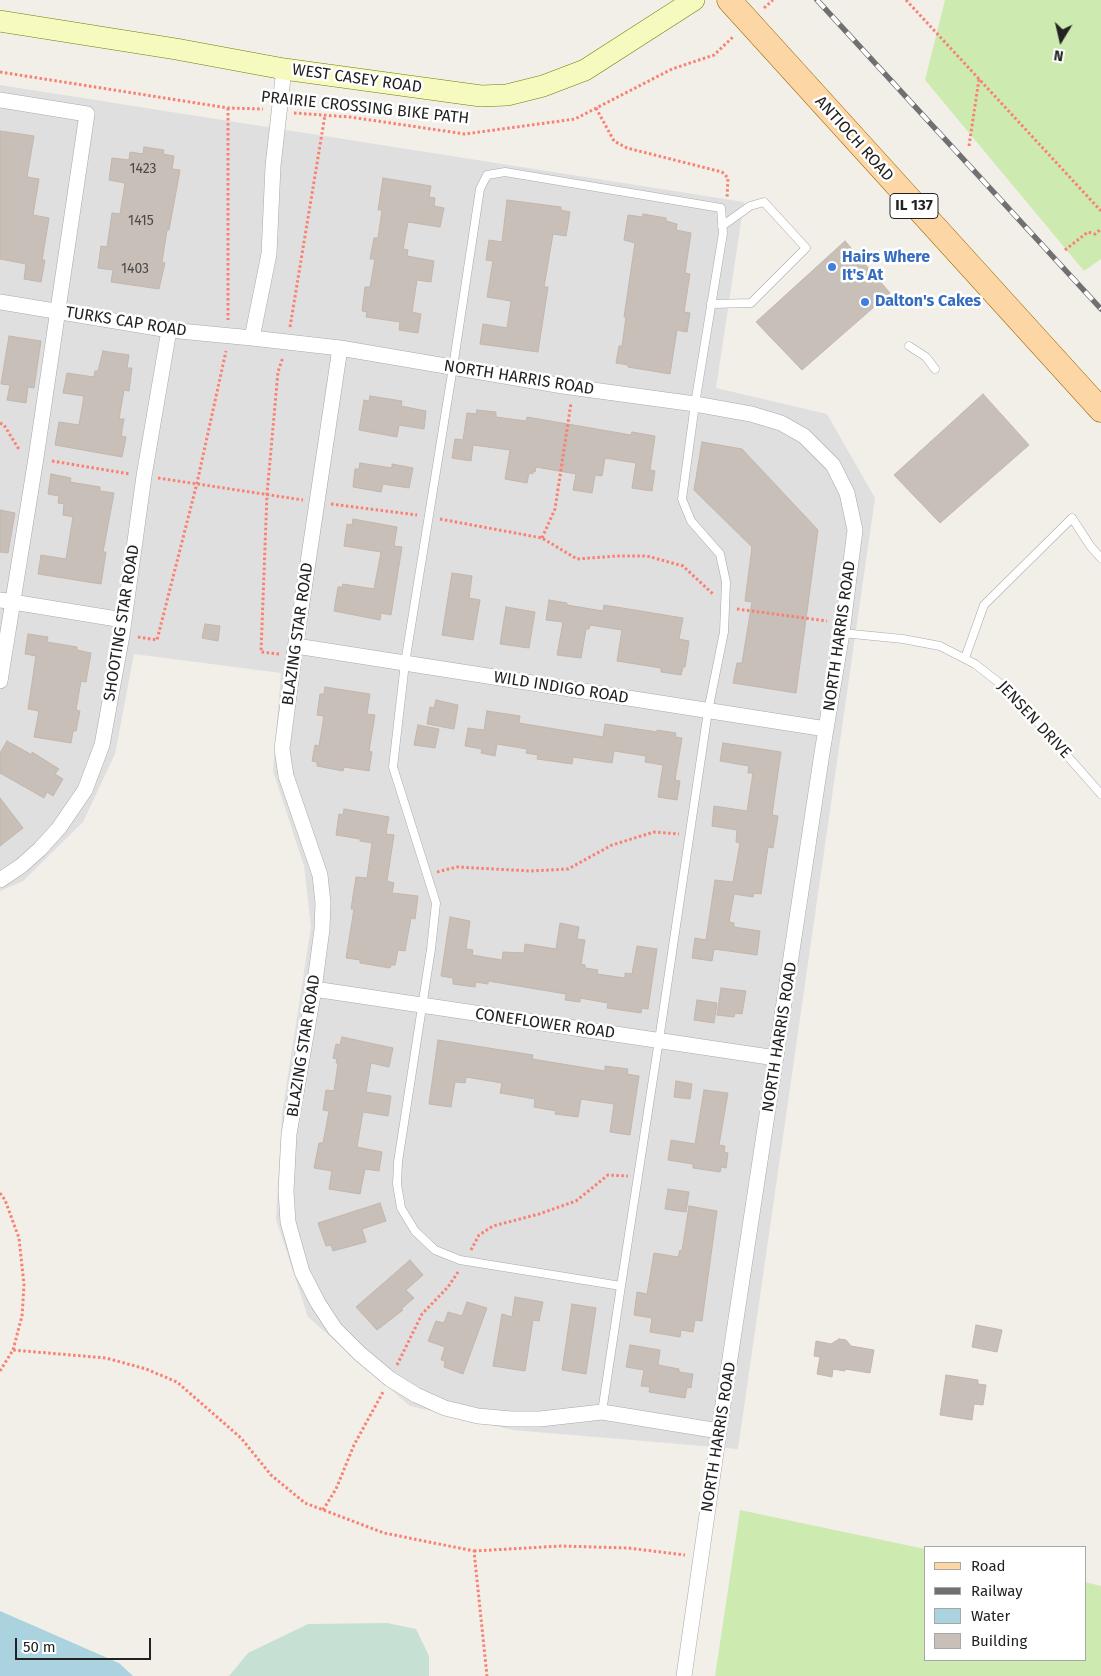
<!DOCTYPE html>
<style>
body{margin:0}
#map{position:relative;width:1101px;height:1676px;overflow:hidden;background:#f2efe9;font-family:"Fira Sans",sans-serif}
canvas{display:block}
.legend{position:absolute;left:924px;top:1546px;width:162px;height:115px;box-sizing:border-box;background:#fff;border:1px solid #a7a7a7;margin:0;padding:6px 9px;list-style:none;font-size:15px;color:#222}
.legend li{display:flex;align-items:center;gap:10px;height:25px}
.legend b{width:25px;border:1px solid #a7a7a7}
.north{position:absolute;left:1036px;top:15px;width:50px;height:50px;-webkit-text-stroke:4px #fff;paint-order:stroke;rotate:189deg;font-size:14px;font-weight:700;line-height:20px;text-align:center;color:#222}
.north::after{content:'';display:block;margin:auto;width:18px;height:22px;background:#222;clip-path:polygon(50% 0,100% 100%,50% 72%,0 100%)}
.scale{position:absolute;left:15px;top:1638px;width:136px;height:22px;box-sizing:border-box;border:2px solid #222;border-top:0;padding-left:6px;font-size:15px;line-height:18px;white-space:nowrap;color:#222;-webkit-text-stroke:4px #fff;paint-order:stroke}
</style>
<div id="map">
<canvas width="1101" height="1676"></canvas>
<ul class="legend">
<li><b style="height:6px;background:#fcd6a4"></b>Road</li>
<li><b style="height:6px;background:#707070"></b>Railway</li>
<li><b style="height:14px;background:#aad3df"></b>Water</li>
<li><b style="height:14px;background:#c7bfb8"></b>Building</li>
</ul>
<div class="north">N</div>
<div class="scale">50 m</div>
</div>
<script>
const context = document.querySelector('canvas').getContext('2d');
context.lineJoin = 'round';
function paint(path, color) {
  context.fillStyle = color;
  context.fill(path, 'evenodd');
}
function shape(rows) {
  const path = new Path2D();
  for (const r of rows) {
    path.moveTo(r[0], r[1]);
    for (let i = 2; i < r.length; i += 2) path.lineTo(r[i], r[i + 1]);
  }
  return path;
}
function trace(path, color, width, dash) {
  context.strokeStyle = color;
  context.lineWidth = width;
  context.lineCap = dash ? 'butt' : 'round';
  context.setLineDash(dash || []);
  context.stroke(path);
}
function drawText(font, color, halo, rows, align = 'center') {
  context.font = font + ' "Fira Sans",sans-serif';
  context.lineWidth = 5;
  context.setLineDash([]);
  context.textBaseline = 'middle';
  context.strokeStyle = halo;
  context.fillStyle = color;
  for (const [text, x, y, turn = 0] of rows) {
    context.save();
    context.translate(x, y);
    context.rotate((+turn || 0) * Math.PI / 180);
    context.textAlign = isNaN(turn) ? turn : align;
    if (halo) context.strokeText(text, 0, 0);
    context.fillText(text, 0, 0);
    context.restore();
  }
}
paint(shape([
 [0,85,744,202,716,388,827,414,875,498,738,1449,513,1430,410,1406,308,1317,276,1219,282,1114,311,927,304,866,273,771,281,673,134,654,115,754,83,822,23,881,0,891]
]), '#e0dfdf');
paint(shape([
 [945,0,1101,0,1101,259,1084,271,925,80],
 [740,1510,925,1549,925,1660,1085,1660,1085,1582,1101,1586,1101,1676,715,1676]
]), '#cdebb0');
paint(shape([
 [387,1623,416,1629,429,1656,429,1676,229,1676,248,1653,308,1624]
]), '#c6e0d4');
paint(shape([
 [0,1611,119,1663,133,1676,0,1676]
]), '#aad3df');
const building = shape([
 [0,131,34,136,27,177,39,179,33,215,49,218,42,260,45,260,41,282,24,279,26,264,0,259,0,131],
 [144,147,164,150,163,154,174,156,172,169,180,170,169,230,167,230,162,262,165,263,159,289,111,282,113,270,98,268,101,246,107,247,112,213,120,214,125,183,109,180,112,158,129,160,130,152,143,154,144,147],
 [383,178,431,186,429,197,435,198,434,206,444,208,440,227,408,222,403,249,408,250,407,256,434,261,431,282,417,280,412,312,421,314,418,333,399,330,400,322,366,317,367,312,362,311,365,287,370,287,375,259,370,259,374,238,378,238,382,210,378,210,383,178],
 [507,200,561,207,561,210,570,212,566,236,553,234,544,287,548,287,538,352,480,344,483,324,507,328,511,301,487,297,493,261,486,260,489,240,502,242,507,200],
 [643,214,666,218,666,221,677,224,676,230,691,233,685,273,690,274,684,312,690,313,687,332,677,330,670,374,628,367,628,365,616,363,619,346,622,346,626,317,624,317,635,243,624,240,628,215,643,217,643,214],
 [845,241,890,293,802,370,756,322,845,241],
 [9,336,41,341,34,388,28,387,26,403,7,400,10,385,1,384,9,336],
 [103,351,129,355,127,368,132,368,129,391,124,390,119,419,124,419,121,436,126,437,122,457,55,445,59,422,79,425,84,396,63,393,67,373,94,377,95,371,98,371,103,351],
 [983,394,1029,445,940,523,894,475,983,394],
 [370,396,402,401,401,406,426,411,424,429,399,425,397,437,359,430,364,400,369,401,370,396],
 [477,410,496,412,496,417,526,421,527,417,631,435,632,432,655,436,650,470,655,471,652,491,632,488,636,463,605,458,602,476,595,475,592,493,573,490,576,474,536,467,535,472,533,471,533,474,529,473,527,483,505,479,510,450,473,445,471,461,452,458,455,439,463,440,467,413,476,414,477,410],
 [702,442,742,449,818,530,796,693,733,683,737,663,742,663,752,602,745,601,752,547,694,490,702,442],
 [360,463,392,468,392,464,413,468,409,488,383,484,381,492,353,487,355,469,359,469,360,463],
 [51,474,71,478,70,482,100,487,100,491,114,493,103,552,106,552,101,584,38,574,41,555,66,559,73,517,63,515,64,504,58,503,59,496,48,494,51,474],
 [0,510,15,513,8,553,0,552,0,510],
 [353,519,397,527,394,546,402,547,391,615,381,613,380,620,334,611,338,587,342,587,343,584,374,589,381,552,344,546,347,524,352,525,353,519],
 [452,573,472,576,469,598,480,600,473,640,442,635,452,573],
 [549,600,567,603,567,605,603,611,604,605,683,618,679,639,689,641,685,667,683,667,681,675,661,672,661,668,617,661,622,630,590,625,589,629,586,629,581,658,557,655,563,622,546,620,549,600],
 [506,607,535,612,529,648,500,644,506,607],
 [205,624,220,626,218,641,202,638,205,624],
 [28,634,48,637,47,642,77,647,77,650,91,653,86,682,81,681,76,710,80,711,76,731,73,731,71,743,34,737,39,711,28,709,36,656,25,654,28,634],
 [325,687,370,694,367,714,375,715,369,751,372,752,369,771,344,767,343,771,317,766,317,762,312,761,315,745,319,746,324,716,317,715,320,694,324,694,325,687],
 [436,700,458,705,454,729,427,724,430,707,434,708,436,700],
 [487,711,520,716,519,723,603,737,605,724,657,732,657,730,676,733,675,737,682,738,675,780,680,781,677,800,658,797,663,765,645,762,646,756,614,751,612,763,573,757,572,764,537,759,538,755,526,753,527,749,497,744,495,756,481,753,482,749,465,746,468,728,484,730,487,711],
 [418,725,439,729,435,748,414,745,418,725],
 [7,741,32,755,32,752,59,769,55,774,63,779,53,796,47,792,44,798,0,773,0,753,7,741],
 [723,743,781,752,772,815,778,816,773,848,768,847,761,894,754,893,753,897,734,894,729,922,734,923,734,927,760,931,757,955,714,949,712,961,692,958,695,938,706,940,715,880,733,882,740,843,736,842,737,830,712,826,714,806,747,811,753,773,748,773,749,766,720,761,723,743],
 [0,798,23,828,0,846,0,798],
 [344,809,389,817,386,834,394,835,387,881,394,883,392,893,418,896,415,919,411,918,405,951,398,950,395,965,391,965,390,968,360,963,360,960,346,958,354,909,351,909,356,877,367,878,372,843,360,841,360,839,336,835,339,814,343,815,344,809],
 [450,917,470,921,466,949,473,950,472,955,502,960,503,952,524,953,525,944,556,949,560,923,579,927,577,939,585,940,581,964,585,965,585,968,598,970,597,974,625,978,625,973,632,974,637,946,657,949,648,1009,642,1008,641,1013,607,1008,608,1003,580,998,580,1002,565,1000,566,994,488,981,488,984,476,982,475,987,453,984,453,978,441,976,450,917],
 [721,988,746,991,742,1014,735,1013,734,1017,717,1015,721,988],
 [697,1000,717,1003,714,1023,694,1020,697,1000],
 [342,1037,393,1048,389,1067,371,1063,366,1092,391,1096,388,1116,363,1112,357,1147,382,1152,379,1171,365,1169,360,1194,329,1189,332,1171,314,1168,319,1143,323,1143,329,1111,323,1110,326,1090,334,1091,338,1063,336,1063,337,1059,333,1058,336,1044,340,1045,342,1037],
 [438,1040,533,1055,532,1059,605,1071,605,1066,628,1069,627,1074,639,1076,630,1135,610,1132,614,1104,581,1099,578,1117,555,1114,556,1111,534,1107,535,1099,500,1093,502,1083,466,1077,465,1083,455,1082,451,1107,429,1104,438,1040],
 [676,1081,692,1084,690,1099,674,1097,676,1081],
 [704,1090,728,1093,719,1145,725,1146,724,1152,728,1153,726,1168,721,1167,720,1172,693,1168,693,1164,668,1160,671,1140,695,1144,704,1090],
 [668,1189,689,1192,686,1212,665,1209,668,1189],
 [380,1203,386,1221,362,1229,366,1242,333,1251,331,1245,326,1246,318,1223,380,1203],
 [689,1206,717,1211,702,1321,695,1320,693,1332,681,1330,680,1337,650,1332,652,1318,634,1315,637,1292,647,1294,654,1253,678,1257,680,1250,682,1251,689,1206],
 [410,1260,423,1275,406,1290,414,1298,401,1309,403,1310,377,1330,356,1307,410,1260],
 [515,1297,543,1302,539,1321,533,1320,525,1371,493,1366,502,1314,512,1317,515,1297],
 [467,1302,487,1308,463,1374,444,1367,445,1361,441,1360,445,1347,428,1341,436,1321,444,1323,448,1312,462,1316,467,1302],
 [572,1304,596,1308,586,1374,562,1370,572,1304],
 [976,1325,1002,1330,997,1352,972,1347,976,1325],
 [839,1339,846,1340,851,1346,874,1350,870,1373,845,1369,845,1371,833,1369,832,1377,817,1374,820,1357,814,1356,816,1341,831,1344,839,1339],
 [630,1345,660,1350,658,1365,679,1369,679,1372,693,1374,691,1388,687,1387,685,1398,649,1392,650,1387,641,1386,644,1370,626,1367,630,1345],
 [946,1375,978,1380,978,1384,986,1385,983,1405,974,1404,972,1420,940,1415,946,1375]
]);
paint(building, '#c7bfb8');
trace(building, '#c4b6ab', 1);
const lane = shape([
 [711,304,751,303,806,248,764,202,750,206,722,226],
 [909,346,926,357,935,369],
 [842,633,903,639,940,646,975,664,1011,692,1101,794],
 [965,658,984,605,1072,518,1091,547,1101,558],
 [602,1412,621,1286,659,1040,708,711,724,632,726,582,720,554,691,521,682,499,695,404,723,233,721,208,505,172,487,175,480,189,453,367,405,663,393,767,436,903,431,949,398,1162,397,1184,401,1208,415,1231,435,1250,460,1260,621,1286]
]);
const street = shape([
 [284,69,273,166,269,254,252,338,340,348,563,386,695,404,751,414,781,423,804,436,833,465,847,493,855,530,842,633,822,753,719,1431,684,1676],
 [0,100,87,114,36,458,0,681],
 [0,302,169,330,252,338],
 [340,348,294,656,282,749,286,776,320,875,323,903,322,929,314,989,289,1134,286,1191,288,1222,302,1272,318,1303,335,1329,359,1353,390,1379,416,1395,445,1408,478,1416,511,1419,540,1419,602,1412,719,1431],
 [0,600,123,620],
 [296,646,826,729],
 [0,880,21,866,40,849,59,828,85,790,102,745,122,635,144,476,169,330],
 [314,989,776,1058]
]);
const secondary = shape([
 [0,21,176,49,284,69,481,96,507,95,543,86,585,70,694,0]
]);
const primary = shape([
 [729,0,1101,410]
]);
trace(lane, '#a9a9a9', 9);
trace(street, '#a9a9a9', 16);
trace(secondary, '#707d05', 22);
trace(primary, '#a06b00', 25);
trace(shape([
 [906,0,1101,211],
 [764,8,773,0],
 [0,72,228,108,263,109],
 [228,108,228,320],
 [596,108,614,141,627,148,722,172,728,178,727,199],
 [294,113,350,117,465,134,575,119,672,69,714,55,734,36],
 [969,146,979,79],
 [1065,250,1088,232,1095,234,1101,229],
 [290,327,325,115],
 [0,423,4,425,20,451],
 [52,461,130,474],
 [158,478,303,500],
 [331,504,417,515],
 [440,519,542,538,577,559,617,556,647,556,683,566,714,595],
 [542,538,555,509,571,403],
 [737,609,827,621],
 [138,637,157,640,197,483,226,351],
 [279,654,261,652,267,494,278,372,283,357],
 [437,872,457,867,531,871,568,869,612,845,654,832,679,834],
 [0,1193,5,1200,19,1238,24,1285,22,1316,13,1350],
 [471,1250,479,1235,493,1226,539,1214,576,1201,608,1175,628,1176],
 [397,1365,422,1314,448,1287,458,1272],
 [0,1371,13,1350,106,1358,146,1369,177,1382,241,1438,271,1475,305,1503,384,1533,474,1551,487,1676],
 [323,1510,336,1489,354,1445,383,1392],
 [474,1551,561,1546,628,1548,685,1555]
]), '#fa8072', 3, [2.5, 2.5]);
trace(lane, '#fff', 8);
trace(street, '#fff', 15);
trace(secondary, '#f7fabf', 21);
trace(primary, '#fcd6a4', 24);
const rail = shape([
 [817,0,1101,309]
]);
trace(rail, '#707070', 5.5);
trace(rail, '#fff', 4, [11]);
for (const [x, y, r, color] of [
 [832,267,5,"#3f7fe0"],
 [865,302,5,"#3f7fe0"]
]) {
  const dot = new Path2D();
  dot.arc(x, y, r, 0, 2 * Math.PI);
  context.fillStyle = color;
  context.fill(dot);
  trace(dot, '#fff', 2);
}
drawText('14px', '#4b4948', null, [
 ["1423",143,169],
 ["1415",141,221],
 ["1403",135,269]
]);
for (const [x, y, w] of [
 [914,206,48]
]) {
  const box = new Path2D();
  box.roundRect(x - w / 2, y - 12.5, w, 25, 4);
  context.fillStyle = '#fff';
  context.fill(box);
  trace(box, '#222', 1);
}
drawText('bold 15px', '#222', null, [
 ["IL 137",914,206]
]);
drawText('16px', '#222', '#fff', [
 ["WEST CASEY ROAD",357,79,8],
 ["PRAIRIE CROSSING BIKE PATH",365,108,6],
 ["ANTIOCH ROAD",854,139,48],
 ["TURKS CAP ROAD",126,322,9],
 ["NORTH HARRIS ROAD",519,378,9],
 ["SHOOTING STAR ROAD",122,623,-81],
 ["BLAZING STAR ROAD",298,634,-82],
 ["NORTH HARRIS ROAD",840,636,-82],
 ["WILD INDIGO ROAD",561,688,9],
 ["JENSEN DRIVE",1034,720,47],
 ["CONEFLOWER ROAD",545,1024,8],
 ["NORTH HARRIS ROAD",780,1037,-81],
 ["BLAZING STAR ROAD",304,1046,-81],
 ["NORTH HARRIS ROAD",719,1437,-81]
]);
drawText('bold 16px', '#366cbe', '#fff', [
 ["Hairs Where",842,258],
 ["It's At",842,276],
 ["Dalton's Cakes",875,302]
], 'left');
</script>
